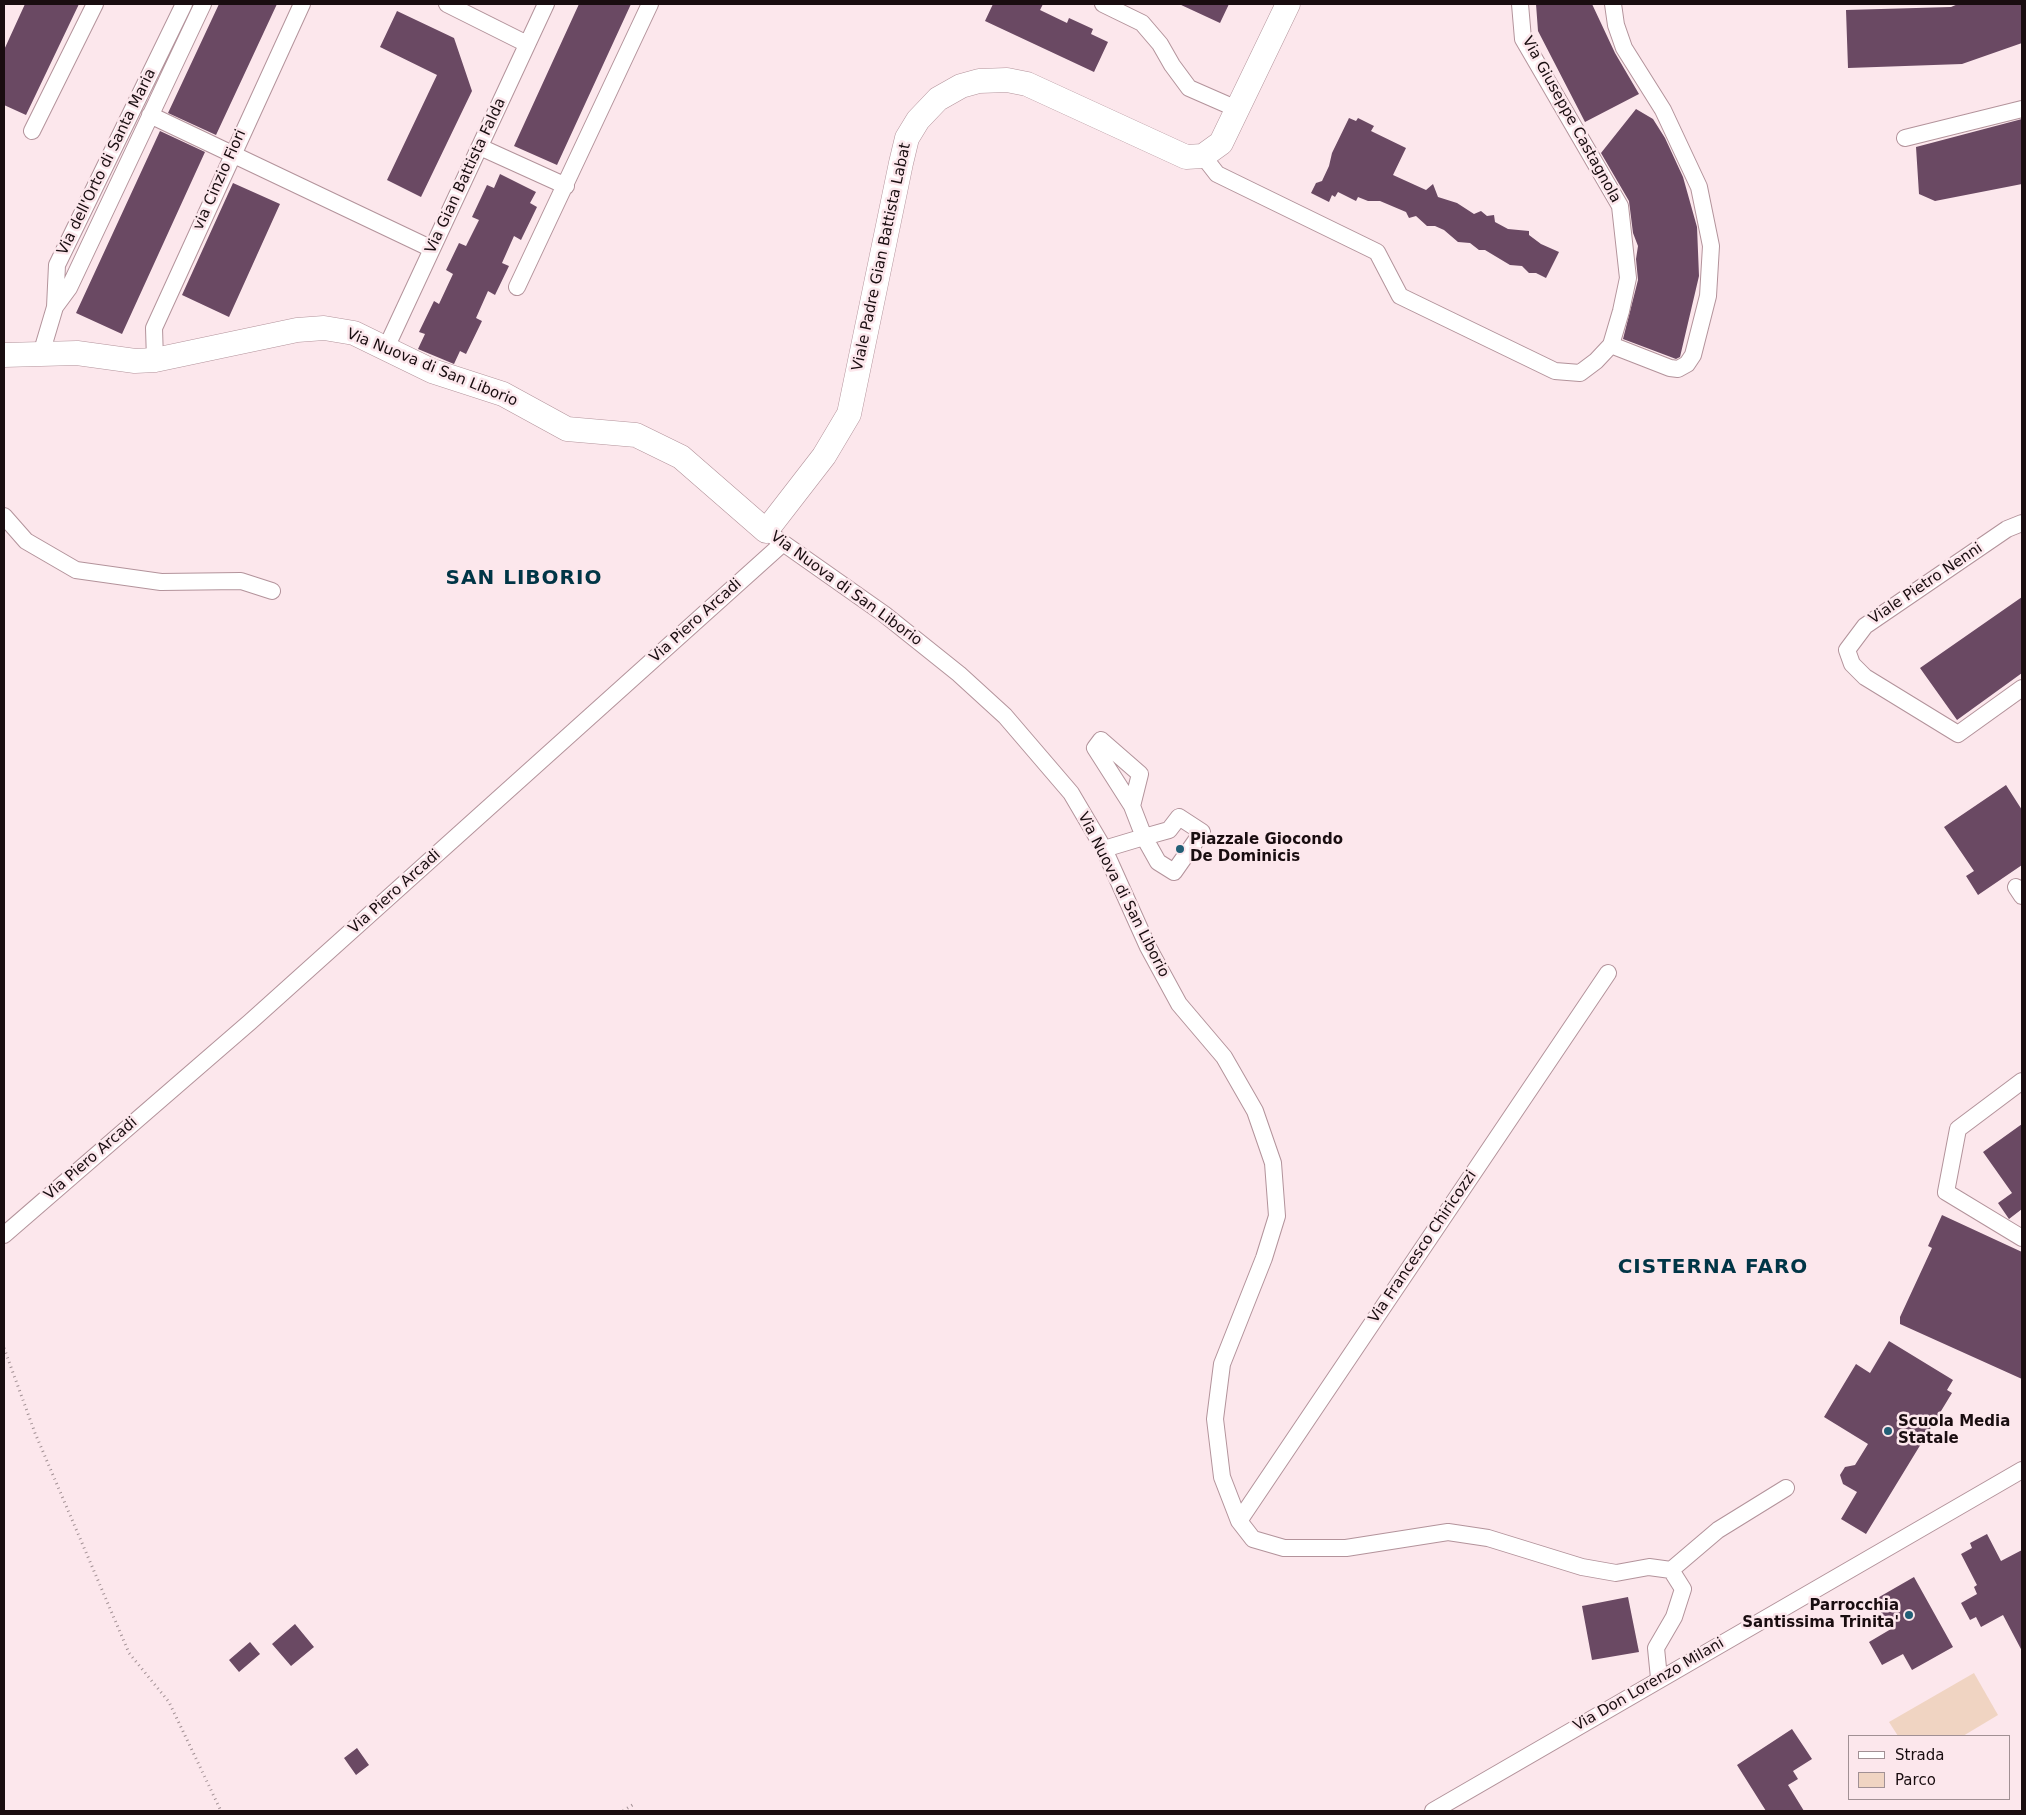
<!DOCTYPE html>
<style>
body{margin:0}
#map{position:relative;width:2026px;height:1815px;overflow:hidden;background:#fce7ec;font-family:"DejaVu Sans",sans-serif}
canvas{display:block}
.frame{position:absolute;inset:0;border:5px solid #190d10;pointer-events:none}
.legend{position:absolute;left:1848px;top:1735px;width:162px;height:65px;box-sizing:border-box;background:#fce7ec;border:1px solid #a19094;margin:0;padding:6px 9px;list-style:none;font-size:15px;color:#190d10}
.legend li{display:flex;align-items:center;gap:10px;height:25px}
.legend b{width:25px;border:1px solid #a19094}
</style>
<div id="map">
<canvas width="2026" height="1815"></canvas>
<div class="frame"></div>
<ul class="legend">
<li><b style="height:6px;background:#fff"></b>Strada</li>
<li><b style="height:14px;background:#f0d4c2"></b>Parco</li>
</ul>
</div>
<script>
const context = document.querySelector('canvas').getContext('2d');
context.lineJoin = 'round';
function paint(path, color) {
  context.fillStyle = color;
  context.fill(path, 'evenodd');
}
function shape(rows) {
  const path = new Path2D();
  for (const r of rows) {
    path.moveTo(r[0], r[1]);
    for (let i = 2; i < r.length; i += 2) path.lineTo(r[i], r[i + 1]);
  }
  return path;
}
function trace(path, color, width, dash) {
  context.strokeStyle = color;
  context.lineWidth = width;
  context.lineCap = dash ? 'butt' : 'round';
  context.setLineDash(dash || []);
  context.stroke(path);
}
function drawText(font, color, halo, rows, align = 'center') {
  context.font = font + ' "DejaVu Sans",sans-serif';
  context.lineWidth = 5;
  context.setLineDash([]);
  context.textBaseline = 'middle';
  context.strokeStyle = halo;
  context.fillStyle = color;
  for (const [text, x, y, turn = 0] of rows) {
    context.save();
    context.translate(x, y);
    context.rotate((+turn || 0) * Math.PI / 180);
    context.textAlign = isNaN(turn) ? turn : align;
    if (halo) context.strokeText(text, 0, 0);
    context.fillText(text, 0, 0);
    context.restore();
  }
}
paint(shape([
 [1974,1673,1998,1715,1963,1736,1898,1736,1889,1722]
]), '#f0d4c2');
paint(shape([
 [25,4,79,4,26,115,4,105,4,50],
 [219,4,277,4,216,135,168,113],
 [579,4,631,4,557,165,514,146],
 [993,4,1043,4,1040,10,1067,23,1069,18,1093,29,1091,34,1108,42,1094,72,985,21],
 [1179,4,1229,4,1220,23],
 [1536,4,1592,4,1615,53,1639,94,1585,122,1538,31],
 [1958,4,2022,4,2022,43,1962,64,1848,68,1846,10,1951,7],
 [397,11,454,38,472,91,421,197,387,180,437,75,380,47],
 [1636,109,1653,119,1665,138,1683,177,1697,227,1699,276,1680,357,1676,359,1623,339,1638,280,1636,259,1638,246,1633,233,1629,201,1601,153],
 [1349,118,1356,121,1358,118,1374,126,1371,131,1406,148,1393,175,1426,190,1433,184,1438,197,1457,203,1474,214,1481,211,1487,216,1494,215,1495,222,1508,229,1529,231,1529,235,1541,244,1559,252,1546,278,1536,273,1529,273,1522,266,1510,265,1485,250,1479,250,1470,243,1458,242,1444,230,1435,226,1427,226,1416,216,1409,218,1406,212,1380,201,1368,201,1358,197,1356,201,1338,192,1335,197,1332,195,1329,202,1311,193,1316,183,1322,181,1329,166,1332,153],
 [2022,119,2022,184,1935,201,1919,194,1916,147],
 [160,131,205,152,122,334,76,313],
 [500,174,536,192,530,203,537,207,521,240,514,236,502,263,509,266,495,295,488,291,476,318,482,321,466,354,460,351,454,364,418,349,425,334,419,332,434,301,439,304,453,274,446,270,459,243,466,246,479,220,472,217,487,185,494,188],
 [233,183,280,204,229,317,182,295],
 [2022,597,2022,673,1957,720,1920,668],
 [2006,785,2022,810,2022,865,1978,895,1966,876,1974,871,1944,827],
 [2022,1124,2022,1209,2009,1219,1998,1203,2012,1193,1983,1152],
 [1942,1215,2022,1252,2022,1379,1900,1324,1900,1317,1932,1248,1928,1246],
 [1889,1341,1953,1380,1947,1390,1952,1393,1866,1534,1841,1519,1857,1492,1843,1484,1840,1475,1845,1467,1855,1465,1868,1444,1824,1417,1856,1364,1870,1373],
 [1987,1534,2001,1561,2022,1550,2022,1651,2003,1615,1981,1627,1976,1617,1970,1620,1961,1603,1977,1594,1974,1587,1977,1585,1961,1554,1972,1548,1970,1543],
 [1914,1577,1953,1647,1912,1670,1903,1654,1882,1665,1869,1642,1891,1629,1874,1600],
 [1628,1597,1639,1652,1592,1660,1582,1606],
 [295,1624,314,1647,291,1666,272,1644],
 [250,1642,260,1654,239,1672,229,1660],
 [1792,1729,1812,1759,1793,1771,1798,1779,1788,1785,1804,1811,1766,1811,1737,1765],
 [357,1748,369,1765,356,1775,344,1758]
]), '#6a4963');
const street = shape([
 [447,4,527,44],
 [1103,4,1142,23,1160,44,1172,65,1189,88,1237,109],
 [150,115,432,249],
 [32,131,95,4],
 [1905,138,2022,109],
 [480,147,566,186],
 [1203,156,1217,174,1377,252,1400,296,1555,371,1580,373,1596,361,1611,345,1621,311,1628,278,1620,206,1523,39,1520,4],
 [517,287,650,4],
 [55,307,69,288,203,4],
 [1611,345,1670,368,1678,369,1687,364,1693,355,1708,296,1711,246,1699,187,1663,110,1624,48,1616,25,1613,4],
 [386,348,546,4],
 [41,354,55,307,57,265,184,4],
 [155,360,154,328,302,4],
 [4,516,26,541,76,570,161,582,241,581,272,591],
 [2022,523,2007,529,1865,626,1847,650,1852,664,1865,677,1958,734,2022,688],
 [766,531,884,614,959,674,1005,716,1071,793,1104,849,1148,947,1179,1004,1224,1057,1255,1111,1273,1163,1277,1216,1264,1258,1222,1364,1215,1419,1222,1477,1239,1521,1253,1539,1284,1548,1346,1548,1448,1532,1488,1538,1582,1567,1616,1573,1649,1567,1671,1570,1683,1589,1674,1617,1656,1648,1659,1678],
 [1104,849,1144,837,1169,830,1179,817,1202,832,1174,872,1158,862,1144,837,1132,806,1095,748,1101,740,1140,774,1132,806],
 [2016,887,2022,896],
 [2022,1081,1958,1129,1946,1192,2022,1238],
 [4,1235,250,1022,782,544],
 [1239,1521,1608,973],
 [1671,1570,1718,1530,1786,1488],
 [1433,1811,2022,1470]
]);
const secondary = shape([
 [4,355,77,353,135,361,155,360,297,330,324,328,354,333,432,371,503,394,567,429,636,435,681,457,766,531,824,456,849,414,901,163,907,138,918,120,938,99,961,86,979,81,1007,80,1027,84,1186,157,1203,156,1221,143,1288,4]
]);
trace(street, '#b3939b', 18);
trace(secondary, '#b3939b', 25);
trace(shape([
 [4,1348,35,1433,129,1653,169,1702,221,1811],
 [623,1811,634,1804]
]), '#a39195', 3, [1, 4]);
trace(street, '#fff', 16);
trace(secondary, '#fff', 24);
for (const [x, y, r, color] of [
 [1180,849,5,"#225f76"],
 [1888,1431,5,"#225f76"],
 [1909,1615,5,"#225f76"]
]) {
  const dot = new Path2D();
  dot.arc(x, y, r, 0, 2 * Math.PI);
  context.fillStyle = color;
  context.fill(dot);
  trace(dot, '#fce7ec', 2);
}
drawText('15px', '#190d10', '#fce7ec', [
 ["Via Giuseppe Castagnola",1571,120,61],
 ["Via dell'Orto di Santa Maria",107,162,-64],
 ["Via Gian Battista Falda",466,176,-65],
 ["via Cinzio Fiori",220,180,-66],
 ["Viale Padre Gian Battista Labat",882,257,-78],
 ["Via Nuova di San Liborio",432,368,22],
 ["Viale Pietro Nenni",1926,584,-34],
 ["Via Nuova di San Liborio",846,589,36],
 ["Via Piero Arcadi",696,621,-42],
 ["Via Piero Arcadi",395,892,-42],
 ["Via Nuova di San Liborio",1123,895,63],
 ["Via Piero Arcadi",91,1159,-41],
 ["Via Francesco Chiricozzi",1423,1247,-56],
 ["Via Don Lorenzo Milani",1649,1685,-30]
]);
drawText('bold 15px', '#190d10', '#fce7ec', [
 ["Piazzale Giocondo",1190,840],
 ["De Dominicis",1190,857],
 ["Scuola Media",1898,1422],
 ["Statale",1898,1439],
 ["Parrocchia",1899,1606,"right"],
 ["Santissima Trinita'",1899,1623,"right"]
], 'left');
context.letterSpacing = '1px';
drawText('bold 20px', '#003546', '#fce7ec', [
 ["SAN LIBORIO",524,579],
 ["CISTERNA FARO",1713,1268]
]);
context.letterSpacing = '0px';
</script>
